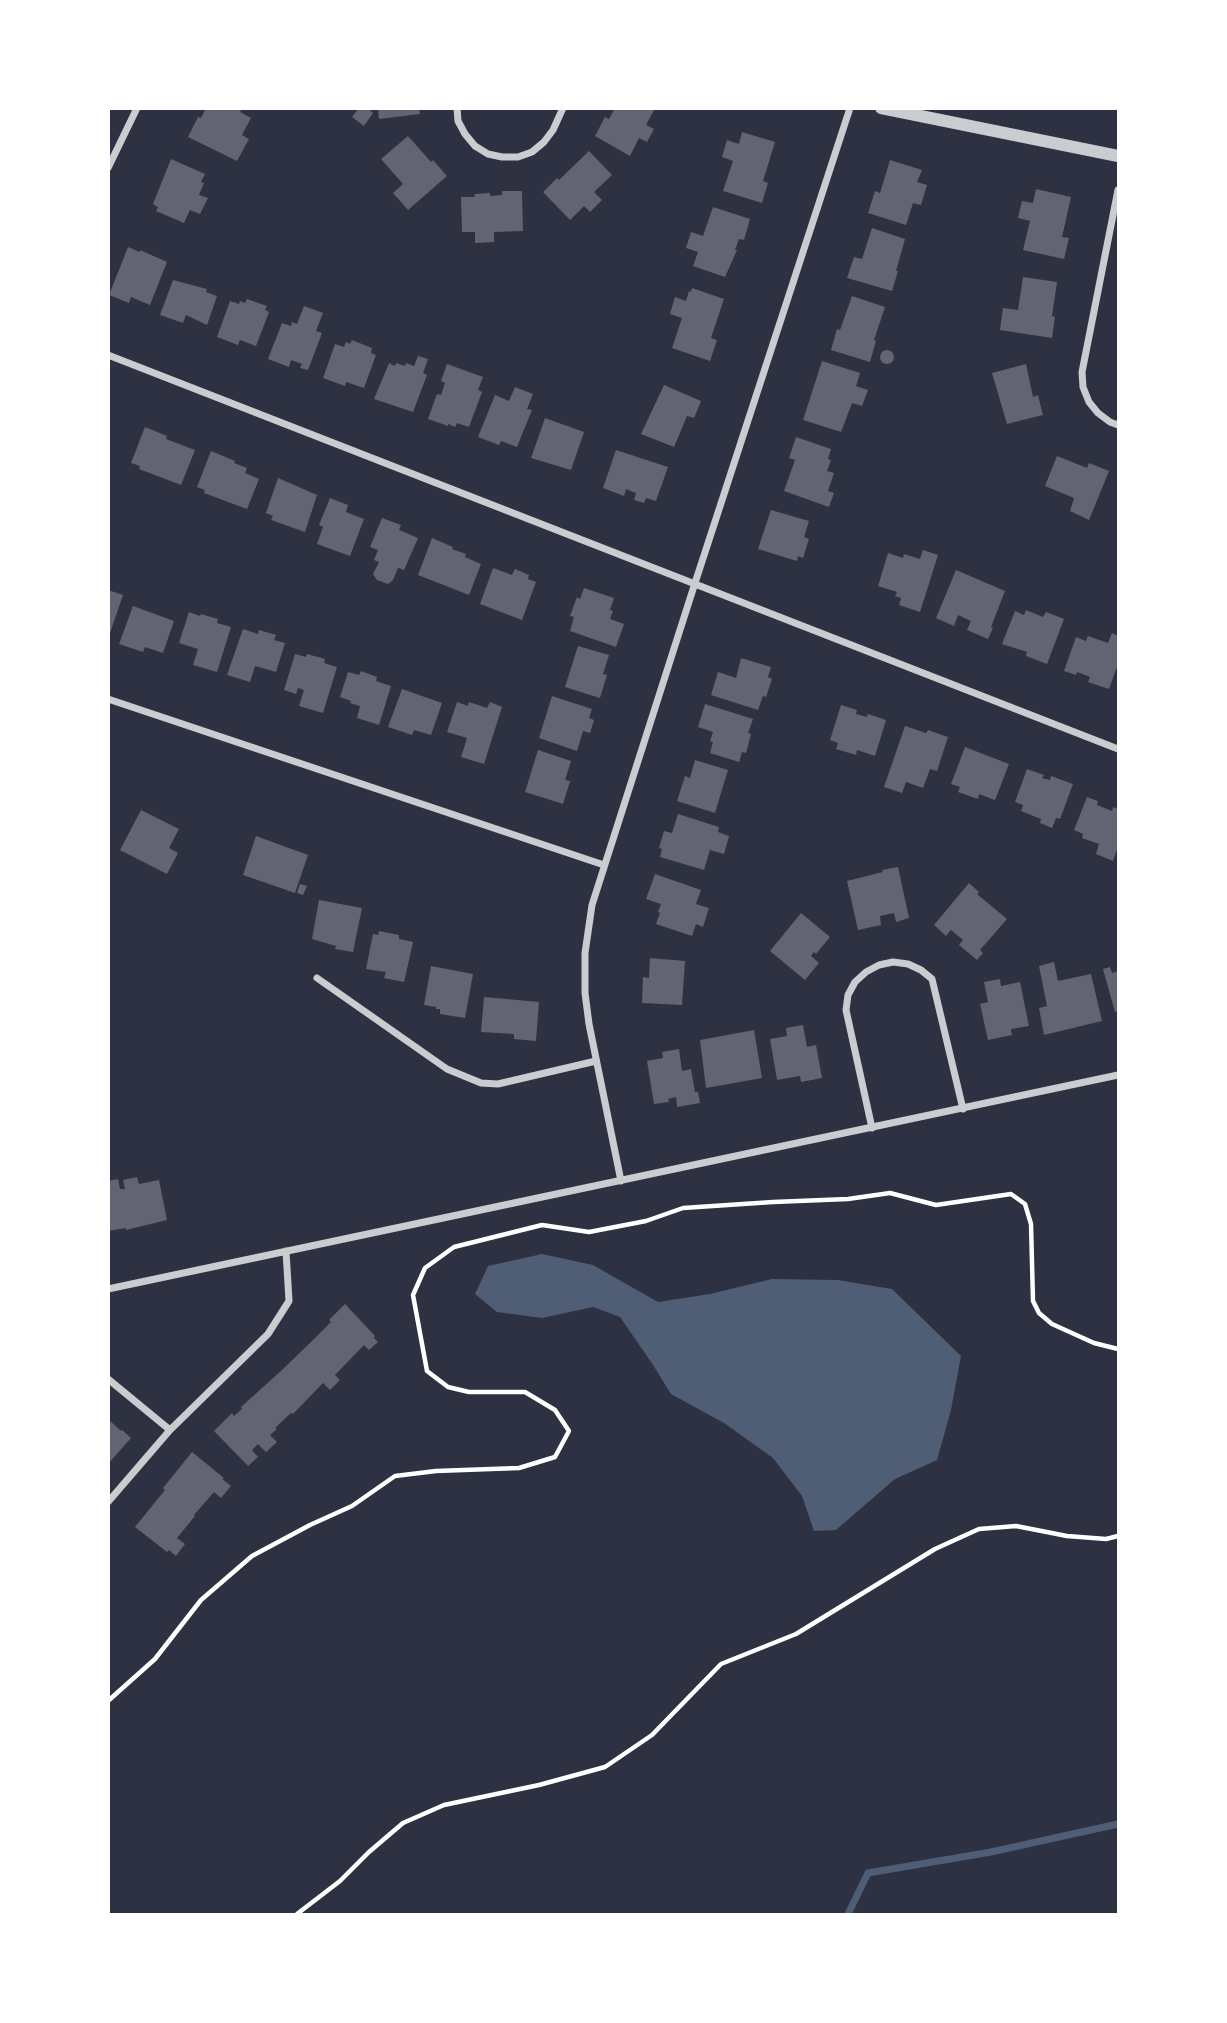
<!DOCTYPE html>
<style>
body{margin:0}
#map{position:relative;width:1227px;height:2023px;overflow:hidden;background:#2d3142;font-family:Overpass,sans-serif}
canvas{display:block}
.frame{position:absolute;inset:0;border:110px solid #fff;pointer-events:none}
</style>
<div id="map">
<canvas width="1227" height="2023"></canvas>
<div class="frame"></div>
</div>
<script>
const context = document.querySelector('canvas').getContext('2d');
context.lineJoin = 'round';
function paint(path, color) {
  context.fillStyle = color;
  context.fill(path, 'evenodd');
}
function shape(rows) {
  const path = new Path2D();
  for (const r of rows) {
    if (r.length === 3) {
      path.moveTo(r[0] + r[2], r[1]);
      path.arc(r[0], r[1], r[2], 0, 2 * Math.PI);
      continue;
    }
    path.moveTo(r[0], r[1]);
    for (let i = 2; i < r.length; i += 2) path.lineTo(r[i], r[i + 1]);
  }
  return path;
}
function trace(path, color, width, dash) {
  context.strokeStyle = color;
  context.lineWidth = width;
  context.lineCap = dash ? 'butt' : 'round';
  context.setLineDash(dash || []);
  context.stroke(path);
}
paint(shape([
 [542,1254,593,1265,658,1302,710,1294,772,1279,838,1280,892,1289,961,1356,951,1410,937,1460,895,1479,836,1530,814,1531,802,1496,773,1458,724,1423,671,1394,653,1365,620,1317,593,1307,542,1318,497,1312,475,1294,488,1266]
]), '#4f5d75');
trace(shape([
 [848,1914,868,1873,991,1852,1118,1824]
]), '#4f5d75', 7);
paint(shape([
 [206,108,242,108,240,112,251,118,242,135,249,139,237,161,188,137,198,117,201,118],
 [359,108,368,108,373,113,364,126,352,117],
 [378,108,419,108,420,114,379,119],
 [615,108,655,108,646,125,654,129,647,142,639,138,630,156,595,136,605,117,609,119],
 [742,132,775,142,763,181,768,183,762,203,723,191,733,161,722,157,727,140,739,144],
 [408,136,431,162,433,160,447,176,408,210,393,193,403,184,381,159],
 [589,151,612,175,594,192,602,200,590,212,584,206,570,220,543,192,557,178,559,180],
 [171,159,205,174,201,182,204,183,199,195,208,198,200,214,190,210,184,223,156,211,158,207,153,204],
 [890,160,922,170,917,182,927,185,921,205,913,203,906,225,868,213,875,191,880,193],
 [1036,189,1071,197,1062,237,1069,238,1064,259,1023,250,1030,221,1018,218,1022,201,1033,203],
 [502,191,522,191,523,231,494,232,494,242,475,243,475,232,462,232,461,197,474,197,475,194,490,193,490,196,502,195],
 [713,207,750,219,744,240,739,239,735,250,737,250,725,277,693,266,698,252,686,248,691,232,703,236],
 [872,228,905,239,896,271,898,271,892,291,847,278,854,257,862,259],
 [128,247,140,252,140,250,167,262,150,305,131,297,129,303,109,295],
 [1023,277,1057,282,1052,316,1055,317,1052,338,1000,330,1003,308,1018,310],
 [173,280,207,289,206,292,217,296,207,325,186,315,183,323,160,315],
 [692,288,724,299,711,338,717,340,710,361,672,348,682,318,670,314,675,297,686,301,689,291,691,292],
 [852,296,885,307,874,340,876,341,870,362,831,350,837,329,840,330],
 [247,299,267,306,265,310,269,312,256,346,240,340,238,345,217,337,230,301,239,304,240,301,245,303],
 [304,306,323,313,316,331,322,333,308,370,300,368,302,364,291,360,289,367,268,359,282,323,291,326,292,322,297,324],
 [352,340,372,348,371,353,376,355,364,388,346,382,345,386,323,378,335,344,344,347,346,342,350,344],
 [887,357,7],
 [418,356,428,359,423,373,427,375,413,412,374,399,389,363,395,366,396,363,405,366,406,363,414,366],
 [822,361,860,373,856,386,868,390,862,406,852,403,841,432,803,420],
 [447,364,483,377,478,390,482,392,469,427,457,423,455,427,448,424,448,426,428,419,437,394,441,395,445,383,441,381],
 [1026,364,1033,397,1038,395,1043,415,1007,424,992,373],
 [664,385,701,401,694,418,687,416,674,447,641,434],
 [515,387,533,394,527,409,532,410,517,447,501,441,499,445,478,437,495,395,509,401],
 [545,418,584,432,571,470,531,458],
 [145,427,167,436,166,439,195,450,181,485,139,469,140,466,131,463],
 [796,437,831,449,828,459,831,460,827,471,834,473,828,491,834,493,829,507,784,491,795,460,789,458],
 [616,450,668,467,656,501,646,498,644,503,634,500,636,493,626,489,624,496,603,488],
 [211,451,235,461,234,463,247,468,245,473,259,479,247,509,204,493,205,490,197,487],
 [1057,456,1087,468,1089,463,1109,471,1089,520,1070,511,1074,498,1045,486],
 [278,478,317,495,305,532,271,520,273,516,266,513],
 [330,498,348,505,346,512,364,519,350,556,317,544,323,527,319,525],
 [771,510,809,521,804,537,809,539,803,558,798,556,797,561,758,549],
 [382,518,401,525,399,530,418,538,404,570,398,568,393,580,388,584,377,580,373,574,379,562,374,560,378,550,370,547],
 [432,538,453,547,452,549,466,554,465,557,481,564,469,595,418,575],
 [923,550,938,555,920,612,899,605,901,598,895,596,897,592,878,586,888,553,903,558,904,554,920,559],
 [493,568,512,575,515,569,529,575,528,579,536,582,522,620,480,604],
 [956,570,1005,591,991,627,993,628,988,639,967,630,971,621,958,615,954,626,936,618],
 [584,588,614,598,610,610,613,611,610,619,624,624,616,647,570,631,574,617,570,616,577,597,580,599],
 [108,590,123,595,109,636,108,636],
 [133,606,174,621,163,653,145,647,143,652,119,644],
 [1026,610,1043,617,1046,612,1064,619,1047,664,1026,656,1027,652,1002,644,1015,611,1024,615],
 [189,612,200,616,201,614,218,619,217,623,231,627,217,672,193,665,198,649,179,643],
 [243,629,258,634,259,630,276,635,274,640,285,643,276,672,255,666,250,682,227,675],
 [1112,633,1118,636,1118,664,1109,689,1088,682,1090,677,1077,672,1076,675,1064,671,1076,637,1086,641,1088,636,1108,643],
 [578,646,609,655,603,674,607,675,600,698,565,687],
 [295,654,306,657,307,654,325,659,324,663,337,667,323,713,299,706,304,690,298,688,296,694,284,690],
 [741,658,771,667,768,677,772,679,766,697,763,696,758,710,711,695,718,672,736,678],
 [361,671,377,677,376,681,391,686,379,725,357,718,360,706,350,703,351,701,340,697,348,672,359,675],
 [402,689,442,703,431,735,414,730,412,735,388,727],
 [552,696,592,709,589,718,594,720,590,733,583,731,577,751,539,738],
 [457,702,468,706,469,702,487,708,490,702,502,707,484,764,461,757,467,738,447,732],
 [705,704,753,719,748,733,751,734,746,753,742,752,739,762,710,753,713,742,710,741,713,732,698,727],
 [841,705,857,710,856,714,867,717,868,714,886,720,875,756,857,750,856,755,836,749,838,743,830,740],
 [905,726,926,733,928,730,948,737,937,771,930,769,923,788,906,782,902,793,884,787],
 [965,747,1009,764,995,800,979,794,978,799,958,792,960,787,951,784],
 [538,750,571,761,565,780,570,781,563,804,525,792],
 [695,760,728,770,715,813,677,801,685,776,690,778],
 [1027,769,1044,775,1042,778,1050,780,1051,776,1073,784,1060,819,1056,818,1052,828,1040,823,1041,819,1021,811,1023,805,1015,802],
 [1087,797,1098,801,1097,805,1112,811,1113,807,1118,809,1118,847,1113,861,1096,854,1099,844,1082,838,1083,834,1074,830],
 [141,810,179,829,169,848,178,853,167,874,120,850],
 [678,814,719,827,718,832,729,836,724,854,710,850,704,870,660,857,662,849,659,848,664,831,672,833],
 [256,836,308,855,295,893,243,875],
 [898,867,909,918,896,922,894,913,880,916,881,925,858,930,847,881,883,872,882,870],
 [655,874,701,890,696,904,709,908,703,927,696,924,692,936,656,924,660,913,658,912,661,904,646,899],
 [969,883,979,892,977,894,1007,919,980,950,983,953,977,960,959,945,963,940,951,930,946,936,934,925],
 [300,884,307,886,303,895,297,893],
 [319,900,362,908,353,952,335,949,336,946,312,939],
 [801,913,830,937,816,954,814,952,811,956,819,963,805,980,770,951],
 [379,931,399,935,399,939,413,942,404,982,384,978,386,972,366,969,373,934,378,935],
 [650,958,685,961,682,1005,642,1003,643,977,649,978],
 [1054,962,1058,981,1091,974,1102,1021,1044,1035,1039,1008,1047,1006,1039,966],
 [431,966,473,974,465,1018,440,1014,440,1009,436,1009,436,1007,424,1005],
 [1110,967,1112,973,1118,971,1118,1011,1115,1012,1103,969],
 [1000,979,1001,986,1020,982,1029,1026,1011,1029,1012,1035,988,1040,980,1004,988,1002,984,982],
 [484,997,539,1002,536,1041,514,1039,514,1034,481,1032],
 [803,1025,807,1047,816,1045,822,1078,801,1082,800,1076,777,1080,770,1039,787,1036,786,1028],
 [754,1030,762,1078,706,1088,700,1040],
 [679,1049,682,1071,691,1069,695,1092,698,1092,700,1103,677,1107,676,1097,668,1099,669,1102,654,1104,647,1061,663,1058,662,1052],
 [137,1177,139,1184,159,1180,167,1220,126,1230,126,1228,108,1231,108,1181,118,1179,120,1189,125,1189,123,1180],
 [345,1304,375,1336,374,1338,378,1342,369,1350,364,1345,335,1375,340,1380,330,1390,323,1383,293,1414,291,1413,275,1428,277,1429,270,1435,277,1442,266,1452,258,1444,252,1450,258,1457,248,1466,214,1431,232,1413,234,1416,242,1409,241,1407,282,1370,314,1339,331,1322,329,1320],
 [108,1419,121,1431,122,1430,131,1438,108,1464],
 [192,1452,224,1478,222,1479,231,1486,221,1498,214,1492,194,1515,195,1516,177,1538,185,1544,176,1556,169,1550,167,1552,135,1527,165,1490,163,1488]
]), '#626471');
trace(shape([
 [108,1701,155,1659,201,1600,252,1556,310,1525,352,1506,395,1476,436,1471,519,1468,555,1457,569,1431,555,1410,525,1392,469,1392,448,1387,427,1371,413,1295,425,1268,454,1247,542,1225,589,1232,646,1221,683,1208,773,1202,848,1199,890,1193,936,1205,1011,1194,1025,1204,1031,1224,1033,1301,1039,1313,1052,1324,1094,1343,1118,1349],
 [297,1914,340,1881,369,1852,403,1823,444,1805,539,1785,605,1767,652,1735,721,1664,796,1634,935,1549,979,1529,1016,1526,1067,1536,1106,1539,1118,1536]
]), '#fff', 4.5);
trace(shape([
 [457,108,458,121,465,134,475,146,488,154,502,157,518,157,532,152,544,142,553,130,563,108],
 [108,168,137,108],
 [1118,190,1082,372,1083,387,1089,402,1098,413,1110,422,1118,425],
 [108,355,1118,749],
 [108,699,604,865],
 [317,978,447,1069,481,1083,498,1084,596,1061],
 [872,1128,846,1010,848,995,855,982,866,972,879,965,893,962,908,964,921,970,932,979,963,1109],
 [621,1181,589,1024,585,993,585,953,592,905,695,583,850,108],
 [108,1289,1118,1075],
 [108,1379,170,1430],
 [108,1502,170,1430,268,1334,289,1301,286,1251]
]), '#caccd0', 7);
trace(shape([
 [881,108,1118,156]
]), '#caccd0', 12);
</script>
